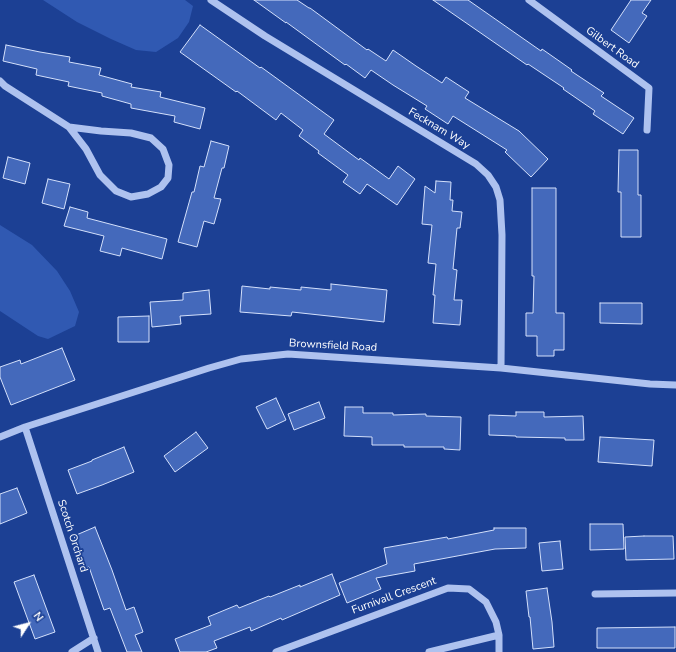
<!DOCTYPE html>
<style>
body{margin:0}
#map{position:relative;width:676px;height:652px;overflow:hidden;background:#1c4094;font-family:"Nunito Sans",sans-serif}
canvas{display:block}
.north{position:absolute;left:8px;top:604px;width:40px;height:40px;-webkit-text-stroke:3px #1c4094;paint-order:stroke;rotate:54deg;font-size:11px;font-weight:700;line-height:16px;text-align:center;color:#fff}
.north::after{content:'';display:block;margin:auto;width:14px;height:18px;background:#fff;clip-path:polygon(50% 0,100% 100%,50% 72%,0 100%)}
</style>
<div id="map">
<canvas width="676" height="652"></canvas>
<div class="north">N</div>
</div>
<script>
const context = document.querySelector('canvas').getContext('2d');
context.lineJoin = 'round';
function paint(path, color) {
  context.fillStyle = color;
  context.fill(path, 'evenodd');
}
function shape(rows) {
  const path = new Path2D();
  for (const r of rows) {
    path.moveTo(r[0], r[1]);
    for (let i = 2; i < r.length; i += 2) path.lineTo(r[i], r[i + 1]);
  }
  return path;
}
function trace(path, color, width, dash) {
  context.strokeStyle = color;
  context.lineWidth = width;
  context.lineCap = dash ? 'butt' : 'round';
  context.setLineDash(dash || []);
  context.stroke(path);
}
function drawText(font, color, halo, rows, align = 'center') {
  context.font = font + ' "Nunito Sans",sans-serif';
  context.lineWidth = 3.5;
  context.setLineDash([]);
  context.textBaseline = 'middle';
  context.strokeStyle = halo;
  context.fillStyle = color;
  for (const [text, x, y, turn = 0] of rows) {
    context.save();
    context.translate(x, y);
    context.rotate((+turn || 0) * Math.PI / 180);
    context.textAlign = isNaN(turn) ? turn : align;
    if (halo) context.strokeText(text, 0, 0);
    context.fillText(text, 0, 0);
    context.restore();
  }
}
paint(shape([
 [43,0,185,0,193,6,189,22,178,38,156,52,136,50,111,39,77,22],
 [0,225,32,245,57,271,70,291,79,312,75,326,48,339,38,336,0,311]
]), '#3059b2');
const building = shape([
 [254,0,297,0,309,8,310,8,367,50,368,49,386,61,393,50,416,66,442,83,446,77,469,92,465,98,519,131,548,159,531,177,505,152,507,150,453,116,448,124,425,109,427,106,393,85,371,70,365,78,346,64,345,65,286,22,286,23,254,0],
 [433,0,468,0,541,51,542,49,572,70,571,71,604,93,601,96,634,118,623,134,593,114,595,111,563,89,564,88,528,64,527,65,433,0],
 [631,0,651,0,642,13,647,16,629,43,611,30,631,0],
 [200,25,260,68,261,67,334,120,324,134,359,160,360,158,389,179,398,166,415,179,397,205,367,184,360,194,343,182,348,175,318,153,319,151,299,136,303,130,281,113,276,120,237,91,236,92,180,52,200,25],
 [6,45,40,52,70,57,69,62,101,68,99,75,132,84,131,87,161,92,160,97,205,108,200,129,174,122,175,116,131,108,131,104,102,96,102,93,68,86,69,82,36,75,37,69,3,61,6,45],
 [211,141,229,146,224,168,222,168,214,198,221,199,214,224,204,221,197,247,178,242,192,192,194,192,200,166,204,167,211,141],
 [619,150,638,150,638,195,641,195,641,237,621,237,621,192,618,192,619,150],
 [8,157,30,163,25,184,3,178,8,157],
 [48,179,70,184,64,209,42,203,48,179],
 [436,181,451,182,450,200,453,200,452,211,462,212,460,228,457,228,453,269,457,270,454,300,462,300,460,325,433,323,435,295,433,295,436,264,428,263,432,225,422,224,425,186,435,193,436,181],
 [532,188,556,188,556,313,564,313,564,350,554,350,554,356,537,356,537,336,526,336,526,313,533,313,534,276,532,276,532,188],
 [70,207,88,212,87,218,167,239,162,259,122,248,120,256,100,251,104,236,64,226,70,207],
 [331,284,387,290,384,322,292,312,291,316,240,312,242,286,270,289,270,287,301,290,301,287,331,290,331,284],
 [209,290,211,314,180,316,181,324,152,327,150,302,183,300,183,293,209,290],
 [600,303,642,303,642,324,600,323,600,303],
 [149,316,149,342,118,342,118,317,149,316],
 [62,348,75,380,11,405,0,377,0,367,20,360,21,364,62,348],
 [276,398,286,420,267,429,256,407,276,398],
 [319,402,325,418,294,430,288,414,319,402],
 [345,407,363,407,363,413,393,413,393,415,426,414,426,416,461,417,460,450,444,449,444,447,404,447,404,445,372,445,372,437,344,436,345,407],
 [516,412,544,412,544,417,583,416,584,440,565,440,565,438,516,437,516,436,489,435,489,415,516,416,516,412],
 [196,432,208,448,175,472,164,456,196,432],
 [600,437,654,440,652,466,598,462,600,437],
 [124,447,134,472,102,485,77,494,68,470,92,461,92,460,124,447],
 [17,488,27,513,0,524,0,494,17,488],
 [590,524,623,524,624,549,590,550,590,524],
 [95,527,112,570,126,610,134,607,143,632,135,635,142,652,127,652,110,608,104,610,89,567,86,568,74,536,95,527],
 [494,528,526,528,526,548,495,549,414,564,415,571,376,578,381,589,347,603,339,583,387,564,384,548,447,537,448,539,494,530,494,528],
 [644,536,673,536,674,559,626,560,625,537,644,536],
 [560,541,563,569,542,571,539,543,560,541],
 [332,574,340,595,282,620,281,618,251,631,250,627,214,641,217,648,206,652,180,652,175,639,211,625,208,617,237,605,239,608,269,596,270,597,300,585,300,587,332,574],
 [34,575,55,632,35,639,14,582,34,575],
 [547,588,552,622,554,647,533,649,530,617,529,617,526,591,547,588],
 [675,627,675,648,597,648,597,628,675,627]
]);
paint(building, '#4469bb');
trace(building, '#d4e0fb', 1);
trace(shape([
 [211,0,265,36,476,164,488,175,496,187,500,200,502,235,501,368],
 [529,0,649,88,647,130],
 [0,81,5,86,69,127,86,149,100,175,116,191,131,197,148,194,161,187,168,178,169,165,163,149,151,138,131,133,101,131,69,127],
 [25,427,98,652],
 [0,437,25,427,209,368,241,359,288,354,501,368,650,384,676,385],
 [595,594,676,593],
 [72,652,94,638],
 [276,652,448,588,469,589,486,602,496,622,499,635,499,652],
 [429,652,499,635]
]), '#aec2ef', 7);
drawText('11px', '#fff', '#1c4094', [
 ["Gilbert Road",612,48,36],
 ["Fecknam Way",439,129,31],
 ["Brownsfield Road",333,346,3],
 ["Scotch Orchard",72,536,72],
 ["Furnivall Crescent",394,596,-20]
]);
</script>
